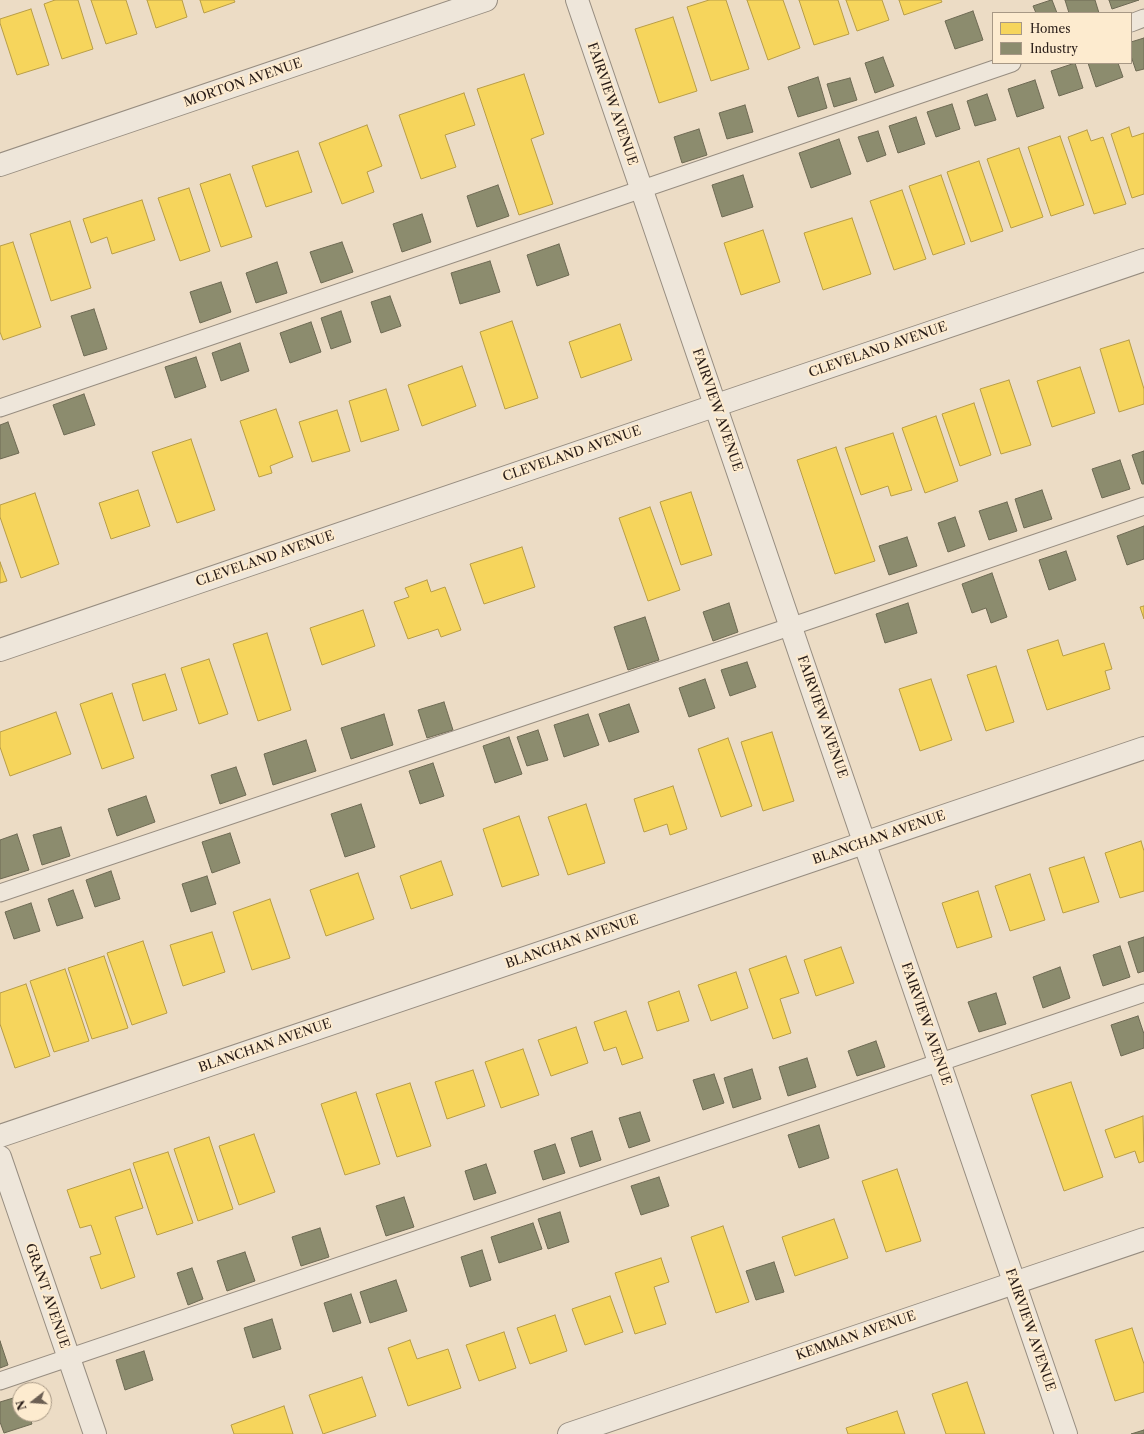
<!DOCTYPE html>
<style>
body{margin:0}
#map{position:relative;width:1144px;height:1434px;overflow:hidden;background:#ecdcc5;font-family:"Libre Caslon Text",serif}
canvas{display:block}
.legend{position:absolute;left:992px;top:12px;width:140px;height:52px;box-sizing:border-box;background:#fdebcf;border:1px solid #a79885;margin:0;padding:5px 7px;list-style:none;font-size:12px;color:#271b16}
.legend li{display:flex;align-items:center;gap:8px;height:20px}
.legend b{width:20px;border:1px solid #a79885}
.north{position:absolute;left:12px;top:1382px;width:40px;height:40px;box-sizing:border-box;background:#fdebcf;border:1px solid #a79885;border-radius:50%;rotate:253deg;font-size:11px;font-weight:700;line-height:16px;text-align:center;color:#271b16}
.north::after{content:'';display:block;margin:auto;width:14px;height:18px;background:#6c5f53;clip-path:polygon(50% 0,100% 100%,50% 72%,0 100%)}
</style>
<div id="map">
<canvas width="1144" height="1434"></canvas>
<ul class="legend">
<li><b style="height:11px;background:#f6d55c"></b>Homes</li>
<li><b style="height:11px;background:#8c8c6e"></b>Industry</li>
</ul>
<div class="north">N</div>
</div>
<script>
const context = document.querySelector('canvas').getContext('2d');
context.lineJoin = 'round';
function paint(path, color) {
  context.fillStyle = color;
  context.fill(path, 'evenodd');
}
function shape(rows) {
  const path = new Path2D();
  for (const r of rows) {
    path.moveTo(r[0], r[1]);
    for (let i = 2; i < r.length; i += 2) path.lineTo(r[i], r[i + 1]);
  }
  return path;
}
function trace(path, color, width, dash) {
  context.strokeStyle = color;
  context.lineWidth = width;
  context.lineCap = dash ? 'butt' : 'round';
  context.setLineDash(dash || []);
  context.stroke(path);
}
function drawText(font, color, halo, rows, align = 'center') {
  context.font = font + ' "Libre Caslon Text",serif';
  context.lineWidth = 4;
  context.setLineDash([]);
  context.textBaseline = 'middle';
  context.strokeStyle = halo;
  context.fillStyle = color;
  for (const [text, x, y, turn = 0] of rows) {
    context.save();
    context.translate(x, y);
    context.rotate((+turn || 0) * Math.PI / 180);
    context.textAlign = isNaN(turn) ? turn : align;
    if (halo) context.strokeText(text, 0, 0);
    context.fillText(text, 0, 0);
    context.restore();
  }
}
const homes = shape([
 [55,0,78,0,93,49,62,59,44,4,55,0],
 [91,0,126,0,137,34,106,44,91,0],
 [147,0,182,0,187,17,156,28,147,0],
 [200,0,234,0,235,2,204,13,200,0],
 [709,0,726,0,749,69,711,81,687,7,709,0],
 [747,0,783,0,800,48,768,60,747,0],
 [799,0,838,0,849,34,814,45,799,0],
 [846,0,882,0,889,20,857,31,846,0],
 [899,0,941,0,942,2,904,15,899,0],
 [31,9,49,65,17,75,0,23,0,19,31,9],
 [673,17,697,91,659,103,635,29,673,17],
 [524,74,544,134,531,139,553,204,519,215,477,89,524,74],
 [464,93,475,125,445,135,456,167,421,179,399,115,464,93],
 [367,125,382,166,367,172,374,192,342,204,319,143,367,125],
 [1129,127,1132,137,1144,133,1144,194,1132,198,1111,134,1129,127],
 [1087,130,1091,141,1103,137,1126,204,1094,214,1068,137,1087,130],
 [1060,136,1084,205,1051,216,1028,147,1060,136],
 [1019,148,1043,217,1011,228,987,159,1019,148],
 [298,151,312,192,266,207,252,166,298,151],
 [979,161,1003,231,971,242,947,172,979,161],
 [230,174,252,237,221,247,200,184,230,174],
 [941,175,965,244,933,255,909,186,941,175],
 [189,188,210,251,180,261,158,198,189,188],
 [902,190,926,259,894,270,870,201,902,190],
 [142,200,155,240,112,254,107,237,91,243,83,219,142,200],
 [852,218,871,274,823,290,804,233,852,218],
 [70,221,91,288,51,301,30,234,70,221],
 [763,230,780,282,741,295,724,243,763,230],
 [13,242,41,327,3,340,0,332,0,246,13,242],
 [512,321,538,398,505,409,480,332,512,321],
 [620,324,632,360,581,378,569,342,620,324],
 [1129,340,1144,389,1144,404,1119,412,1100,349,1129,340],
 [462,366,476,406,422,426,408,385,462,366],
 [1080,367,1095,413,1052,427,1037,381,1080,367],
 [1009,380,1031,445,1001,454,980,389,1009,380],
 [386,389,399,430,361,442,349,401,386,389],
 [974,403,991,455,960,466,942,414,974,403],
 [276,409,293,457,270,466,272,473,259,477,240,421,276,409],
 [337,410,350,451,312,462,299,422,337,410],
 [936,416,958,481,925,493,902,428,936,416],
 [893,433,912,490,891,496,888,486,861,495,845,448,893,433],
 [191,439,215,510,177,523,152,452,191,439],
 [836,447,875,561,835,574,797,460,836,447],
 [138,490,150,526,111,539,99,503,138,490],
 [691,492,712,555,681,565,660,502,691,492],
 [35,493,59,564,21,578,0,517,0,505,35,493],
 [650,507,680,590,648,601,619,518,650,507],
 [522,547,535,587,484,604,470,564,522,547],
 [0,562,7,581,0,583,0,562],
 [427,580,431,592,445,587,461,630,441,637,438,629,408,639,394,602,409,597,405,588,427,580],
 [1144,606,1144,619,1140,607,1144,606],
 [363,610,375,646,322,665,310,628,363,610],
 [267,633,291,710,258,721,233,644,267,633],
 [1058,640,1063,656,1104,643,1112,669,1105,671,1110,689,1047,710,1027,650,1058,640],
 [209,659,228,714,199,724,181,668,209,659],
 [996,666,1014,722,986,731,967,675,996,666],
 [165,674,177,710,143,721,132,684,165,674],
 [931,679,952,740,920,751,899,689,931,679],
 [112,693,134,758,102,769,80,704,112,693],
 [56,712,71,754,10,776,0,747,0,732,56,712],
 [772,732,794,801,763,811,741,742,772,732],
 [728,738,752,806,721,817,698,749,728,738],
 [673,786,687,829,670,835,667,824,644,832,634,799,673,786],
 [586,804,605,863,568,875,548,817,586,804],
 [519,816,539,875,502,887,483,829,519,816],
 [1141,841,1144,851,1144,891,1120,898,1105,853,1141,841],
 [1084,857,1099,902,1063,913,1049,868,1084,857],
 [441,861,453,895,411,909,400,876,441,861],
 [358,873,374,919,326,936,310,890,358,873],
 [1030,874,1045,920,1010,931,995,886,1030,874],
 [978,891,992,937,957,948,942,903,978,891],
 [270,899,290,958,252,970,233,912,270,899],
 [212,932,225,972,183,986,170,945,212,932],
 [143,941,167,1013,132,1025,107,953,143,941],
 [841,947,854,983,816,996,804,960,841,947],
 [104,956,128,1028,92,1039,68,968,104,956],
 [786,956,799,993,780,999,791,1033,773,1039,749,969,786,956],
 [65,969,89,1041,54,1052,30,981,65,969],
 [736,972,748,1008,711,1021,698,985,736,972],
 [26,984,50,1056,15,1068,0,1024,0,993,26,984],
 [679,991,689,1021,657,1031,648,1002,679,991],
 [626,1011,643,1058,622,1065,616,1047,604,1051,594,1022,626,1011],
 [576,1027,588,1063,551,1076,538,1040,576,1027],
 [523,1049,539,1095,501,1108,485,1062,523,1049],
 [473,1070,485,1106,447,1119,435,1082,473,1070],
 [1071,1082,1103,1177,1064,1191,1031,1095,1071,1082],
 [410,1083,431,1146,397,1157,376,1094,410,1083],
 [356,1092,380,1164,345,1175,321,1104,356,1092],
 [1143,1116,1144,1161,1139,1163,1135,1151,1115,1158,1105,1130,1143,1116],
 [254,1134,275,1192,239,1205,219,1146,254,1134],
 [209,1137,233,1209,198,1221,174,1149,209,1137],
 [168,1152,193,1223,157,1235,133,1163,168,1152],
 [130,1169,143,1208,115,1217,135,1277,101,1289,90,1257,101,1254,91,1225,80,1228,67,1190,130,1169],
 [897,1169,921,1241,886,1252,862,1181,897,1169],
 [834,1219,848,1258,795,1276,782,1237,834,1219],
 [723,1226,749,1302,716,1313,691,1237,723,1226],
 [661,1258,669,1282,654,1287,666,1324,635,1334,615,1273,661,1258],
 [610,1296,623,1332,585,1345,572,1309,610,1296],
 [555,1315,567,1351,530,1364,517,1328,555,1315],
 [1132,1328,1144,1364,1144,1392,1115,1401,1095,1340,1132,1328],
 [504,1332,516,1368,479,1381,466,1345,504,1332],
 [410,1340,417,1359,448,1349,461,1388,408,1406,388,1348,410,1340],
 [362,1377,376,1416,323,1434,309,1395,362,1377],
 [967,1382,985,1434,946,1434,932,1394,967,1382],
 [284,1406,293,1434,234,1434,231,1425,284,1406],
 [897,1411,905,1434,848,1434,846,1428,897,1411]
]);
paint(homes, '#f6d55c');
trace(homes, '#b89d47', 1);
const industry = shape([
 [1051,0,1052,0,1057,13,1036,13,1033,6,1051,0],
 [1065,0,1095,0,1099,13,1069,13,1065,0],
 [1109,0,1139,0,1112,9,1109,0],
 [973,11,983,40,955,49,945,21,973,11],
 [1144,38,1144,69,1136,71,1131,56,1131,42,1144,38],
 [883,57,894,86,875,93,865,63,883,57],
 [1075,63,1083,88,1059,96,1051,71,1075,63],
 [1088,63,1118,63,1123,77,1096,87,1088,63],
 [818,77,827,108,798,117,788,87,818,77],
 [850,78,857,100,834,107,827,84,850,78],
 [1035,80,1044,108,1017,117,1008,89,1035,80],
 [987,94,996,120,975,126,967,101,987,94],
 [952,104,960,129,936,137,927,112,952,104],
 [745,105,753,132,727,139,719,113,745,105],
 [916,117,925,144,898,153,889,126,916,117],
 [699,129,707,155,682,163,674,137,699,129],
 [878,131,886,155,867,162,858,137,878,131],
 [839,139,851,174,811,188,799,153,839,139],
 [743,175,753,207,722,217,712,185,743,175],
 [498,185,509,216,477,227,467,196,498,185],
 [422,214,431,242,402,252,393,224,422,214],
 [342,242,353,272,321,283,310,252,342,242],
 [559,244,569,275,537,286,527,255,559,244],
 [490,261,500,292,460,304,451,273,490,261],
 [277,262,287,293,256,303,246,273,277,262],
 [221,282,231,312,200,323,190,292,221,282],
 [390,296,401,326,381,333,371,302,390,296],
 [94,309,107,349,84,356,71,316,94,309],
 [341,311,351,342,331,349,321,318,341,311],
 [311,322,321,352,290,363,280,333,311,322],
 [240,343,249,371,221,381,212,353,240,343],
 [196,357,206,387,175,398,165,367,196,357],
 [84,394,95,425,64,435,53,405,84,394],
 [8,422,19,453,0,459,0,425,8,422],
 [1144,451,1144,484,1142,484,1132,455,1144,451],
 [1120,460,1130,489,1102,498,1092,469,1120,460],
 [1042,490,1052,519,1024,528,1015,499,1042,490],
 [1007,502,1017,531,989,540,979,511,1007,502],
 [955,517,965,546,948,552,938,523,955,517],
 [1144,526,1144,559,1127,565,1117,536,1144,526],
 [907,537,917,566,889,575,879,546,907,537],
 [1066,551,1076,580,1049,590,1039,560,1066,551],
 [992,573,1007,617,991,623,986,608,972,613,962,584,992,573],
 [729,603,738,632,713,641,703,612,729,603],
 [908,603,917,633,885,643,876,614,908,603],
 [645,617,659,660,628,670,614,627,645,617],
 [747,662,756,687,730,696,721,670,747,662],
 [705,679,715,708,689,717,679,688,705,679],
 [444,702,453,730,427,738,418,710,444,702],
 [629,704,639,732,609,742,599,714,629,704],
 [384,714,393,745,351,759,341,728,384,714],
 [588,714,599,745,564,757,554,725,588,714],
 [538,730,548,760,527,766,517,737,538,730],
 [509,737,522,774,495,783,483,746,509,737],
 [306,740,316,771,273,785,264,754,306,740],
 [433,763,444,796,420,804,409,771,433,763],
 [236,767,246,795,220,804,211,775,236,767],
 [146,796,155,822,117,836,108,809,146,796],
 [361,804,375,847,345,857,331,814,361,804],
 [61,827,70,856,42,865,33,835,61,827],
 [230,833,240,863,212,873,202,842,230,833],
 [17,834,29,870,0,879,0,840,17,834],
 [111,871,120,899,95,907,86,880,111,871],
 [207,876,216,904,191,912,182,884,207,876],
 [73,890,83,918,57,926,48,899,73,890],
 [31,903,40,931,14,939,5,912,31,903],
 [1144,937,1144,971,1138,973,1128,942,1144,937],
 [1120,946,1130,977,1103,986,1093,955,1120,946],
 [1060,967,1070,998,1043,1008,1033,977,1060,967],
 [996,993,1006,1024,979,1032,968,1002,996,993],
 [1138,1016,1144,1034,1144,1048,1121,1056,1111,1025,1138,1016],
 [876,1041,885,1067,857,1076,848,1051,876,1041],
 [807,1058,816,1087,788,1096,779,1067,807,1058],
 [752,1069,761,1099,733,1108,724,1078,752,1069],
 [714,1074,724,1103,703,1110,693,1080,714,1074],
 [640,1112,650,1141,629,1148,619,1118,640,1112],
 [819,1125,829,1158,799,1168,788,1135,819,1125],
 [592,1131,601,1160,580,1167,571,1138,592,1131],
 [555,1144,565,1173,543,1180,534,1151,555,1144],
 [486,1164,496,1193,474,1200,465,1171,486,1164],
 [659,1177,669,1206,641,1215,631,1186,659,1177],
 [404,1197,414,1227,386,1236,376,1206,404,1197],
 [560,1212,569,1242,548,1249,538,1219,560,1212],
 [533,1223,542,1249,499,1263,491,1237,533,1223],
 [320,1228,329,1257,301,1266,292,1237,320,1228],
 [482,1250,491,1280,470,1287,461,1257,482,1250],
 [245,1252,255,1281,227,1291,217,1261,245,1252],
 [774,1262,784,1292,756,1300,746,1271,774,1262],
 [192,1268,203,1299,188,1305,177,1273,192,1268],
 [396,1280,407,1311,370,1323,360,1292,396,1280],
 [351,1294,361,1323,333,1332,324,1303,351,1294],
 [272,1319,281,1349,253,1358,244,1328,272,1319],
 [0,1341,8,1365,0,1368,0,1341],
 [144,1351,153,1380,125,1390,116,1360,144,1351],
 [20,1396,20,1414,28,1414,32,1424,4,1433,0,1422,0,1402,20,1396],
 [1144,1430,1144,1434,1131,1434,1144,1430]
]);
paint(industry, '#8c8c6e');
trace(industry, '#6e6a54', 1);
const service = shape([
 [1131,23,1144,18],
 [0,408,1012,63],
 [0,893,828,614,1144,506],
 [0,1381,1144,993]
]);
const minor = shape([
 [577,0,1066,1434],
 [0,165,486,0],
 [0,650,752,393,1144,260],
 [0,1136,1144,748],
 [0,1157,95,1434]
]);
const tertiary = shape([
 [569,1434,1144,1239]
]);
trace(service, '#978d80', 19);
trace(minor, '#978d80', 24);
trace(tertiary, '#978d80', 24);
trace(service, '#eee6da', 17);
trace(minor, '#eee6da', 22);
trace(tertiary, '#eee6da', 22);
drawText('13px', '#271b16', '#fdebcf', [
 ["MORTON AVENUE",243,83,-19],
 ["FAIRVIEW AVENUE",612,104,71],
 ["CLEVELAND AVENUE",878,350,-19],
 ["FAIRVIEW AVENUE",717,410,71],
 ["CLEVELAND AVENUE",572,454,-19],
 ["CLEVELAND AVENUE",265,559,-19],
 ["FAIRVIEW AVENUE",822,717,71],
 ["BLANCHAN AVENUE",879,838,-19],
 ["BLANCHAN AVENUE",572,942,-19],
 ["FAIRVIEW AVENUE",926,1024,71],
 ["BLANCHAN AVENUE",265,1046,-19],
 ["GRANT AVENUE",47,1296,71],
 ["FAIRVIEW AVENUE",1030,1330,71],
 ["KEMMAN AVENUE",856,1336,-19]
]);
</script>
